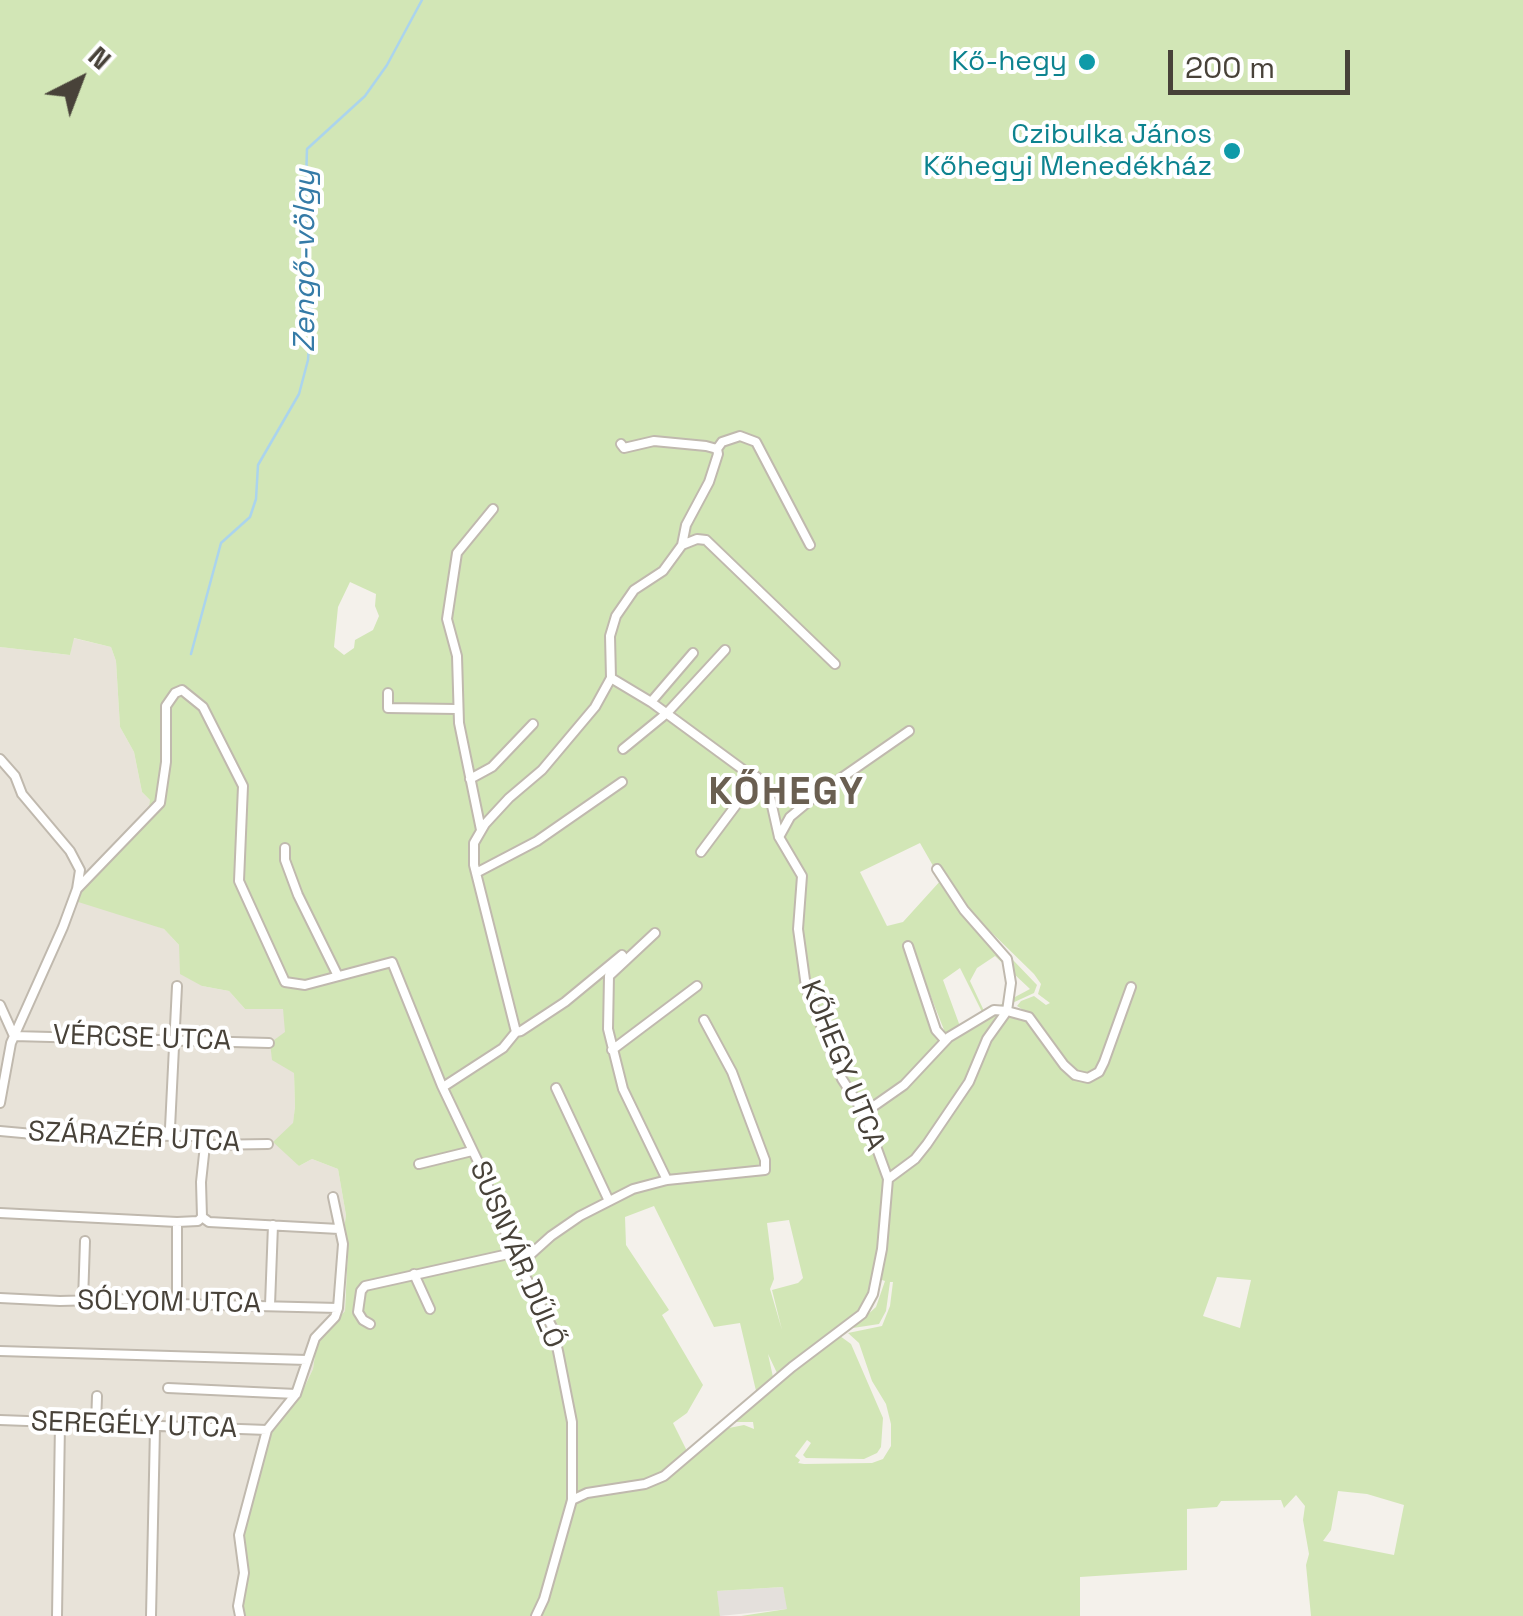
<!DOCTYPE html>
<meta charset="utf-8">
<style>
body{margin:0}
#map{position:relative;width:1523px;height:1616px;overflow:hidden;background:#f4f1eb;font-family:"Space Grotesk",sans-serif}
canvas{display:block}
.north{position:absolute;left:30px;top:30px;width:100px;height:100px;-webkit-text-stroke:8px #fff;paint-order:stroke;rotate:42deg;font-size:28px;font-weight:700;line-height:40px;text-align:center;color:#484239}
.north::after{content:'';display:block;margin:auto;width:35px;height:45px;background:#484239;clip-path:polygon(50% 0,100% 100%,50% 72%,0 100%)}
.scale{position:absolute;left:1168px;top:50px;width:182px;height:45px;box-sizing:border-box;border:5px solid #484239;border-top:0;padding-left:12px;font-size:30px;line-height:35px;white-space:nowrap;color:#484239;-webkit-text-stroke:8px #fff;paint-order:stroke}
</style>
<div id="map">
<canvas width="1523" height="1616"></canvas>
<div class="north">N</div>
<div class="scale">200 m</div>
</div>
<script>
const context = document.querySelector('canvas').getContext('2d');
context.lineJoin = 'round';
function paint(path, color) {
  context.fillStyle = color;
  context.fill(path, 'evenodd');
}
function shape(rows) {
  const path = new Path2D();
  for (const r of rows) {
    path.moveTo(r[0], r[1]);
    for (let i = 2; i < r.length; i += 2) path.lineTo(r[i], r[i + 1]);
  }
  return path;
}
function trace(path, color, width, dash) {
  context.strokeStyle = color;
  context.lineWidth = width;
  context.lineCap = dash ? 'butt' : 'round';
  context.setLineDash(dash || []);
  context.stroke(path);
}
function drawText(font, color, halo, rows, align = 'center') {
  context.font = font + ' "Space Grotesk",sans-serif';
  context.lineWidth = 8;
  context.setLineDash([]);
  context.textBaseline = 'middle';
  context.strokeStyle = halo;
  context.fillStyle = color;
  for (const [text, x, y, turn = 0] of rows) {
    context.save();
    context.translate(x, y);
    context.rotate((+turn || 0) * Math.PI / 180);
    context.textAlign = isNaN(turn) ? turn : align;
    if (halo) context.strokeText(text, 0, 0);
    context.fillText(text, 0, 0);
    context.restore();
  }
}
paint(shape([
 [73,638,111,647,116,661,120,727,134,752,142,792,150,800,143,921,164,929,179,945,202,986,229,991,245,1009,283,1008,294,1073,295,1107,290,1154,299,1166,312,1159,338,1169,346,1215,344,1229,348,1247,344,1285,345,1311,317,1342,313,1369,302,1392,280,1415,270,1435,244,1573,240,1616,0,1616,0,647,70,655]
]), '#e8e3d9');
paint(shape([
 [783,1587,788,1609,720,1616,716,1591]
]), '#e4e0dc');
paint(shape([
 [0,0,1523,0,1523,1616,1311,1616,1306,1565,1309,1554,1303,1520,1305,1506,1296,1495,1284,1508,1281,1500,1221,1501,1217,1507,1187,1509,1187,1570,1080,1577,1080,1616,741,1616,787,1609,783,1587,717,1591,720,1616,240,1616,244,1573,239,1535,270,1435,280,1415,302,1392,313,1369,317,1342,345,1311,348,1247,344,1229,346,1215,338,1169,312,1159,299,1166,273,1142,293,1123,295,1107,294,1073,272,1060,270,1043,285,1032,283,1009,245,1009,229,991,202,986,180,974,179,945,164,929,75,901,77,889,148,815,150,800,142,792,134,752,120,727,116,661,111,647,74,638,70,655,0,647],
 [350,582,376,594,375,606,379,616,373,630,355,640,354,648,344,655,334,647,338,607],
 [920,843,936,871,941,868,946,874,964,902,990,931,1034,974,1041,984,1038,994,1050,1003,1046,1005,1034,996,1021,1001,1017,1006,1030,1014,1011,1007,953,1039,945,1047,909,941,946,1035,961,1029,943,980,960,968,984,1016,1034,993,1037,985,990,936,942,879,903,922,887,926,860,872],
 [995,956,1030,989,985,1013,970,981,977,968],
 [654,1206,714,1327,740,1323,757,1395,773,1377,768,1354,777,1373,780,1374,854,1319,879,1279,885,1281,876,1307,853,1328,879,1324,886,1311,890,1282,893,1282,890,1306,882,1326,848,1333,859,1343,872,1381,886,1404,891,1424,891,1446,883,1459,872,1463,804,1464,798,1463,800,1460,795,1456,807,1440,811,1443,803,1455,806,1458,864,1459,877,1453,881,1447,883,1418,851,1344,840,1336,789,1373,734,1422,753,1422,754,1429,744,1425,729,1428,658,1484,645,1483,664,1475,689,1455,673,1423,687,1413,703,1385,662,1315,669,1310,626,1245,625,1217],
 [789,1220,803,1278,798,1283,772,1290,782,1330,770,1289,774,1279,767,1223],
 [1217,1277,1251,1280,1240,1328,1203,1316],
 [1338,1491,1367,1494,1404,1505,1394,1555,1323,1541,1331,1530]
]), '#d2e6b6');
trace(shape([
 [191,654,221,543,250,517,256,499,258,465,299,394,308,360,312,306,305,212,307,149,365,96,387,65,422,0]
]), '#abd4ed', 2.5);
const minor = shape([
 [717,449,722,442,740,436,756,442,810,545],
 [682,545,697,539,706,540,835,664],
 [611,678,610,636,616,616,634,590,663,571,682,545,686,525,709,482,718,454,717,449,706,446,654,441,624,448,621,444],
 [388,693,388,708,456,709],
 [651,702,693,653],
 [623,749,667,713,725,650],
 [0,759,15,776,22,794,70,851,80,870,77,889,63,927,11,1043,0,1103],
 [470,779,492,767,533,724],
 [481,830,459,723,457,656,447,619,457,553,493,509],
 [779,837,790,817,814,797,909,731],
 [285,848,285,860,298,895,338,976],
 [701,852,757,777],
 [476,873,537,841,622,782],
 [77,889,160,803,166,762,166,706,175,693,182,690,203,707,243,786,239,881,285,982,305,985,392,962,442,1086,482,1170,513,1253,552,1327,558,1351,572,1422,572,1500,544,1599,536,1616],
 [655,933,609,976,608,1029,623,1089,667,1180],
 [908,946,936,1030,945,1040],
 [0,1005,14,1036,269,1043],
 [516,1032,521,1031,565,1002,622,955],
 [612,1050,697,986],
 [443,1087,503,1048,516,1032,474,865,474,843,485,824,509,798,542,770,595,707,611,678],
 [556,1088,609,1201],
 [864,1113,904,1085,949,1037,994,1010,1007,1011,1011,983,1007,959,964,910,937,869],
 [0,1131,44,1135,195,1136,205,1145,268,1144],
 [165,1136,170,1128,177,986],
 [419,1164,472,1151],
 [888,1179,915,1159,927,1144,969,1082,987,1039,1007,1011,1029,1017,1064,1065,1075,1075,1088,1078,1099,1072,1104,1062,1131,987],
 [0,1213,177,1222,198,1221,202,1217],
 [202,1217,209,1222,339,1229],
 [202,1217,201,1182,205,1145],
 [521,1263,551,1236,580,1216,633,1189,667,1180,765,1170,765,1160,732,1072,704,1020],
 [414,1274,430,1309],
 [0,1298,60,1301,133,1299,177,1304,338,1308],
 [83,1301,85,1241],
 [177,1304,177,1222],
 [270,1305,273,1225],
 [370,1324,363,1320,358,1312,361,1291,365,1286,513,1253],
 [0,1351,307,1360],
 [168,1388,296,1394],
 [0,1420,267,1430],
 [96,1425,97,1396],
 [572,1500,587,1493,645,1484,664,1476,792,1367,862,1314,873,1294,882,1249,888,1179,864,1113,842,1079,806,987,798,929,802,876,779,837,768,788,651,702,611,678],
 [57,1616,60,1423],
 [151,1616,155,1428],
 [240,1616,238,1606,244,1573,239,1535,267,1430,296,1394,315,1338,335,1317,338,1308,343,1244,333,1197]
]);
trace(minor, '#c0b9ae', 12);
trace(minor, '#fff', 8);
for (const [x, y, r, color] of [
 [1087,62,10,"#0f9aa8"],
 [1232,151,10,"#0f9aa8"]
]) {
  const dot = new Path2D();
  dot.arc(x, y, r, 0, 2 * Math.PI);
  context.fillStyle = color;
  context.fill(dot);
  trace(dot, '#fff', 4);
}
drawText('28px', '#0d838f', '#fff', [
 ["Kő-hegy",1067,62],
 ["Czibulka János",1212,135],
 ["Kőhegyi Menedékház",1212,167]
], 'right');
drawText('28px', '#484239', '#fff', [
 ["VÉRCSE UTCA",142,1039,2],
 ["KŐHEGY UTCA",842,1066,68],
 ["SZÁRAZÉR UTCA",134,1138,3],
 ["SUSNYÁR DŰLŐ",516,1255,67],
 ["SÓLYOM UTCA",169,1303,1],
 ["SEREGÉLY UTCA",134,1426,2]
]);
drawText('italic 30px', '#357ba7', '#fff', [
 ["Zengő-völgy",306,261,-90]
]);
context.letterSpacing = '2.5px';
drawText('bold 38px', '#6a5f51', '#fff', [
 ["KŐHEGY",787,794]
]);
context.letterSpacing = '0px';
</script>
